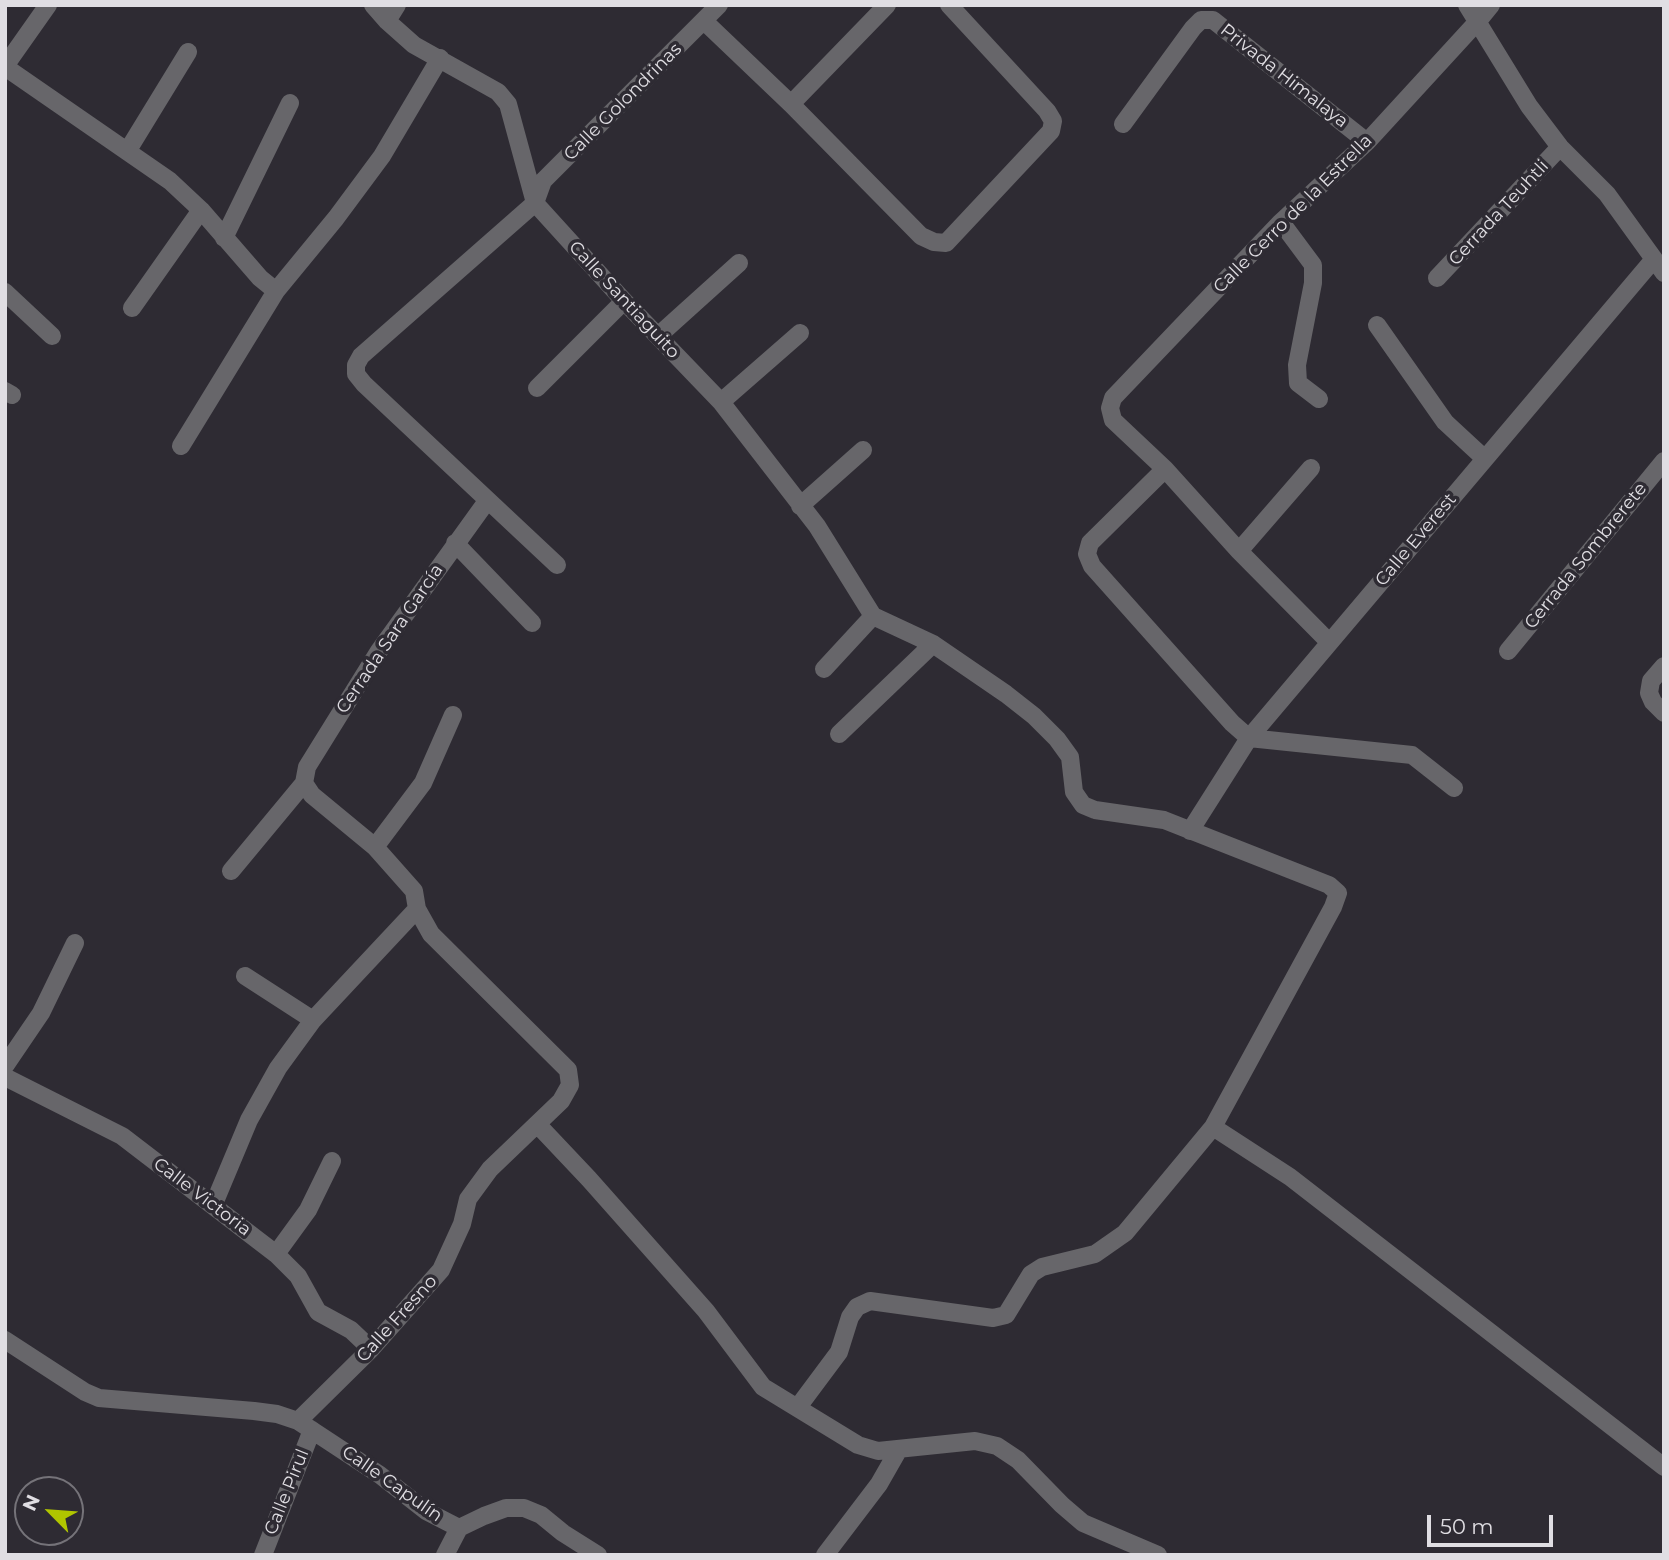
<!DOCTYPE html>
<meta charset="utf-8">
<style>
body{margin:0}
#map{position:relative;width:1669px;height:1560px;overflow:hidden;background:#2e2b33;font-family:Montserrat,sans-serif}
canvas{display:block}
.frame{position:absolute;inset:0;border:7px solid #e0dee3;pointer-events:none}
.north{position:absolute;left:14px;top:1476px;width:70px;height:70px;box-sizing:border-box;background:#2e2b33;border:2px solid #757379;border-radius:50%;rotate:295deg;font-size:19px;font-weight:700;line-height:28px;text-align:center;color:#e0dee3}
.north::after{content:'';display:block;margin:auto;width:24px;height:32px;background:#b0c500;clip-path:polygon(50% 0,100% 100%,50% 72%,0 100%)}
.scale{position:absolute;left:1427px;top:1515px;width:126px;height:32px;box-sizing:border-box;border:4px solid #e0dee3;border-top:0;padding-left:9px;font-size:21px;line-height:24px;white-space:nowrap;color:#e0dee3;-webkit-text-stroke:5px #2e2b33;paint-order:stroke}
</style>
<div id="map">
<canvas width="1669" height="1560"></canvas>
<div class="frame"></div>
<div class="north">N</div>
<div class="scale">50 m</div>
</div>
<script>
const context = document.querySelector('canvas').getContext('2d');
context.lineJoin = 'round';
function shape(rows) {
  const path = new Path2D();
  for (const r of rows) {
    path.moveTo(r[0], r[1]);
    for (let i = 2; i < r.length; i += 2) path.lineTo(r[i], r[i + 1]);
  }
  return path;
}
function trace(path, color, width, dash) {
  context.strokeStyle = color;
  context.lineWidth = width;
  context.lineCap = dash ? 'butt' : 'round';
  context.setLineDash(dash || []);
  context.stroke(path);
}
function drawText(font, color, halo, rows, align = 'center') {
  context.font = font + ' Montserrat,sans-serif';
  context.lineWidth = 7;
  context.setLineDash([]);
  context.textBaseline = 'middle';
  context.strokeStyle = halo;
  context.fillStyle = color;
  for (const [text, x, y, turn = 0] of rows) {
    context.save();
    context.translate(x, y);
    context.rotate((+turn || 0) * Math.PI / 180);
    context.textAlign = isNaN(turn) ? turn : align;
    if (halo) context.strokeText(text, 0, 0);
    context.fillText(text, 0, 0);
    context.restore();
  }
}
trace(shape([
 [373,5,387,21,414,45,498,92,508,104,535,203,624,301,721,402,817,526,873,616],
 [1467,5,1529,106,1560,147,1607,194,1664,273],
 [387,21,397,5],
 [704,21,791,104,921,236,934,242,946,243,1051,131,1053,121,1047,111,949,5],
 [5,66,48,5],
 [5,67,170,181,201,210,260,278,276,291],
 [791,104,887,5],
 [1123,124,1193,28,1201,20,1213,20,1367,142],
 [128,150,188,52],
 [1281,222,1313,265,1313,283,1297,365,1298,383,1319,399],
 [224,238,290,103],
 [1437,278,1560,147],
 [5,292,52,336],
 [132,308,201,210],
 [1377,325,1445,422,1485,459],
 [658,336,739,263],
 [537,388,624,301],
 [5,391,12,395],
 [721,402,800,333],
 [181,446,276,291,336,218,382,156,440,58],
 [1165,469,1090,543,1087,554,1092,566,1232,723,1249,738,1412,755,1454,788],
 [800,506,863,450],
 [455,543,532,623],
 [1239,551,1311,468],
 [557,565,364,384,356,374,356,365,361,356,535,203,543,181,719,5],
 [1329,642,1239,551,1165,469,1113,420,1110,408,1113,398,1281,222,1367,142,1478,21,1491,5],
 [1508,651,1664,461],
 [1664,666,1651,681,1649,693,1653,702,1664,713],
 [824,669,873,616],
 [839,734,933,644],
 [1190,831,1249,738,1654,259],
 [375,847,423,783,453,715],
 [231,871,304,783,307,767,379,651,487,501],
 [245,976,313,1020],
 [5,1066,41,1013,75,943],
 [5,1077,122,1136,276,1254,298,1276,318,1312,351,1330,371,1349],
 [538,1125,589,1179,706,1311,763,1387,858,1445,878,1451,975,1441,997,1446,1018,1460,1062,1505,1083,1523,1158,1555],
 [1213,1127,1290,1177,1664,1467],
 [213,1206,249,1120,278,1068,313,1020,417,909],
 [276,1254,308,1210,332,1161],
 [5,1340,85,1392,99,1398,254,1411,277,1414,298,1421,380,1475,426,1511,459,1528,484,1516,506,1508,524,1508,541,1515,563,1533,598,1555],
 [798,1407,839,1352,850,1317,857,1307,870,1301,993,1318,1006,1315,1031,1274,1042,1267,1095,1254,1125,1233,1213,1127,1333,907,1338,893,1329,885,1164,820,1095,810,1083,805,1074,792,1070,757,1057,739,1034,716,1006,694,933,644,873,616],
 [298,1421,371,1349,441,1270,462,1224,468,1199,490,1169,561,1101,570,1085,568,1070,431,934,417,909,414,891,375,847,312,795,304,783],
 [263,1555,312,1430],
 [445,1555,459,1528],
 [825,1555,879,1484,899,1449]
]), '#67666a', 18);
drawText('18px', '#e0dee3', '#2e2b33', [
 ["Privada Himalaya",1284,76,38],
 ["Calle Golondrinas",623,102,-45],
 ["Cerrada Teuhtli",1499,213,-47],
 ["Calle Cerro de la Estrella",1293,214,-45],
 ["Calle Santiaguito",624,300,47],
 ["Calle Everest",1416,540,-50],
 ["Cerrada Sombrerete",1586,556,-51],
 ["Cerrada Sara García",390,639,-56],
 ["Calle Victoria",202,1197,37],
 ["Calle Fresno",397,1319,-48],
 ["Calle Capulín",392,1484,35],
 ["Calle Pirul",287,1492,-68]
]);
</script>
